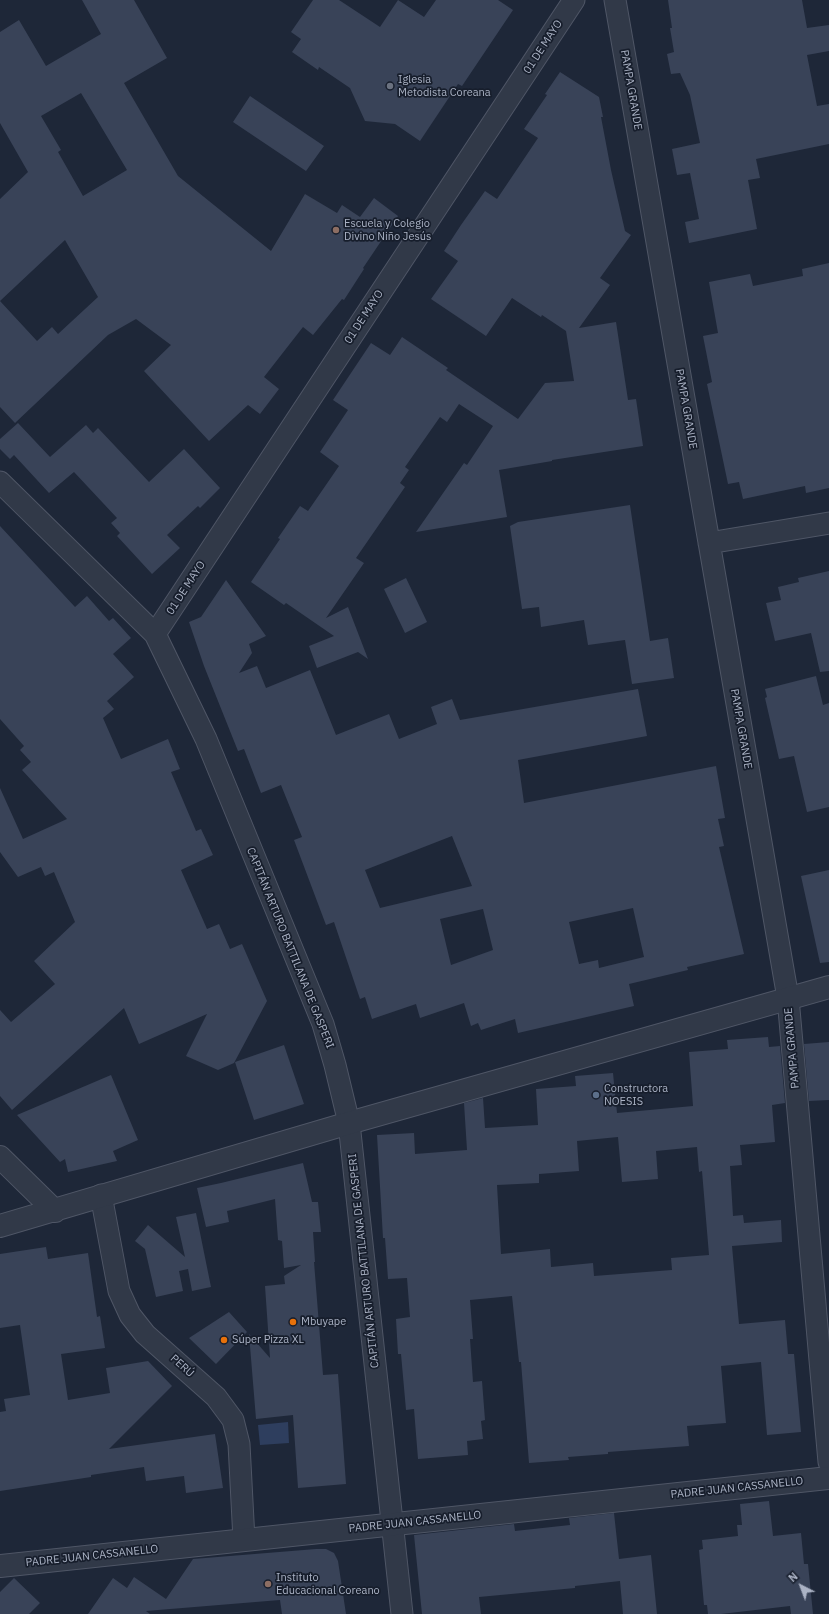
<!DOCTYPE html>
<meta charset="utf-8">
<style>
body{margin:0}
#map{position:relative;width:829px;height:1614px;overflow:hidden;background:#1e2738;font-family:"IBM Plex Sans",sans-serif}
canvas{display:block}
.north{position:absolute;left:781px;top:1566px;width:40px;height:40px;-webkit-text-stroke:3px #171e2c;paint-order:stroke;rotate:318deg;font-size:11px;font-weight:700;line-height:16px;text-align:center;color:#abb3c5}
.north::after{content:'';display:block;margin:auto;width:14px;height:18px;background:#abb3c5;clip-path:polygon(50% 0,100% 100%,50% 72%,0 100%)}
</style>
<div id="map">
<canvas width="829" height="1614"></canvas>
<div class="north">N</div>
</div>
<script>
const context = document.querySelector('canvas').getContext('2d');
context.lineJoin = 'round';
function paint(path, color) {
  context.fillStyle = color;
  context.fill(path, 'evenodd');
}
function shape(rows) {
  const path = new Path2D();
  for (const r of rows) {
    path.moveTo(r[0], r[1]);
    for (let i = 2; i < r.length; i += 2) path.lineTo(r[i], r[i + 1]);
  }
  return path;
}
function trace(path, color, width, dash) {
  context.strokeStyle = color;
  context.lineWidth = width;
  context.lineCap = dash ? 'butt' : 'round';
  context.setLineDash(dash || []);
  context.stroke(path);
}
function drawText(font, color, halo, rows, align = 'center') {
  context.font = font + ' "IBM Plex Sans",sans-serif';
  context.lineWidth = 3.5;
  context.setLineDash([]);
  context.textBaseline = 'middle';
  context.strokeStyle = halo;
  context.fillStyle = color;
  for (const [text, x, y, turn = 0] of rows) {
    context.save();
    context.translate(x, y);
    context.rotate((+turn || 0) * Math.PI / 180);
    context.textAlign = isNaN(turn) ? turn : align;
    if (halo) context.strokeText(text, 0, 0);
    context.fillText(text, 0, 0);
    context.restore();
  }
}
paint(shape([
 [288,1422,289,1443,260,1445,258,1425]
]), '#2e3e5e');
paint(shape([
 [82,0,134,0,167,58,124,83,178,176,271,251,305,194,337,213,342,205,360,217,374,198,398,216,363,268,364,269,344,300,342,299,313,335,303,327,264,377,279,389,260,414,248,405,209,441,144,371,171,345,136,319,108,335,15,423,0,407,0,301,37,341,52,327,58,334,98,297,65,240,0,301,0,199,28,172,0,123,0,32,19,20,46,66,101,34],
 [81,93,127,170,83,196,58,152,61,150,41,116],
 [313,0,339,0,380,27,398,0,424,17,436,0,498,0,513,10,462,86,458,84,420,141,395,124,365,121,350,88,319,67,318,70,292,52,301,39,291,32],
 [668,0,802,0,807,28,829,25,829,51,807,55,817,106,829,104,829,144,756,159,760,178,748,180,757,229,689,243,685,222,699,219,690,173,677,175,672,149,700,143,690,95,680,73,671,74,667,54,674,52,670,28,672,28],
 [560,72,599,97,603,117,601,117,611,170,625,231,631,235,600,278,610,285,579,328,616,322,628,400,636,399,643,446,552,460,552,461,499,470,507,517,416,532,464,463,467,465,493,426,459,404,447,422,440,417,405,467,409,470,400,483,405,487,356,558,364,563,326,618,348,607,368,659,358,652,317,668,309,646,334,636,286,603,284,605,251,582,280,539,278,538,300,506,308,511,339,466,320,452,348,410,333,400,371,343,390,355,402,337,448,368,446,370,518,419,545,383,574,381,566,331,542,315,541,317,512,298,486,336,431,299,458,261,444,251,461,225,485,191,497,199,538,138,524,129,547,95,545,94],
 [250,96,324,146,306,171,233,122],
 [829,263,829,488,806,493,805,486,743,499,739,482,728,484,707,384,712,382,703,336,718,333,709,282,750,274,753,286,803,276,802,269],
 [18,423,50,457,86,425,93,433,98,428,149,482,184,449,220,488,200,508,198,506,167,535,180,548,152,574,117,536,120,533,111,523,117,518,74,472,49,493,14,455,10,459,0,449,0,439],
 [630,505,650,641,668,638,674,678,632,684,625,640,588,645,584,620,541,627,539,607,522,609,510,526,518,522],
 [0,526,75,607,87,596,109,621,113,618,131,638,113,654,134,677,107,701,114,709,103,718,121,759,168,739,180,769,171,772,196,831,201,829,213,855,181,870,207,929,219,924,230,949,242,944,267,1001,234,1063,218,1070,186,1056,207,1014,139,1044,124,1008,12,1110,0,1096,0,1010,11,1022,55,984,34,961,75,922,54,872,45,876,41,867,18,877,0,852,0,788,23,839,67,819,22,770,31,762,20,750,24,746,0,719],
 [829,571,829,671,820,672,811,633,775,641,766,603,781,600,778,587,799,582,798,578],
 [406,578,427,622,405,633,384,589],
 [226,580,266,636,249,644,252,653,239,673,257,666,266,688,310,670,336,735,389,714,399,739,437,724,431,707,452,699,460,720,638,689,647,736,518,760,524,803,716,766,725,818,718,819,724,846,719,847,744,954,687,967,688,970,629,984,634,1006,518,1033,515,1019,481,1030,478,1023,471,1026,464,1003,420,1018,416,1004,372,1019,365,997,360,999,334,922,326,925,294,840,302,837,281,785,261,793,244,749,238,751,204,666,189,622,201,617],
 [452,836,472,886,380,908,365,870],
 [633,908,644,957,599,968,598,960,579,964,569,922],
 [483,909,493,950,451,965,440,919],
 [816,676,823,705,829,703,829,807,807,812,794,756,779,759,765,698,767,697,765,689],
 [829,870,829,962,820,963,801,876],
 [768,1037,769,1047,780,1046,785,1103,772,1105,775,1142,740,1145,742,1165,730,1166,733,1216,743,1215,744,1223,781,1220,782,1242,732,1246,739,1324,785,1320,788,1354,794,1354,801,1432,767,1435,761,1362,721,1366,726,1423,687,1426,689,1446,608,1452,608,1454,568,1457,569,1460,529,1463,521,1362,519,1362,512,1296,470,1300,473,1339,470,1339,473,1382,482,1381,485,1420,481,1421,483,1439,467,1441,468,1455,418,1459,414,1409,406,1410,401,1354,398,1354,396,1319,410,1317,407,1278,388,1279,385,1238,383,1238,377,1135,414,1133,415,1154,467,1150,464,1103,483,1098,485,1128,538,1125,536,1089,576,1086,575,1076,613,1073,617,1113,693,1106,689,1052,728,1049,727,1040],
 [618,1137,622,1182,658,1179,656,1151,697,1147,699,1172,702,1171,709,1255,671,1258,672,1270,594,1276,593,1263,551,1267,550,1249,501,1254,497,1185,539,1183,539,1174,579,1171,577,1141],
 [829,1042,829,1100,809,1101,804,1044],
 [284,1045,304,1104,254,1120,235,1062],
 [111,1075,138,1140,113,1151,117,1161,68,1172,65,1159,60,1162,17,1115],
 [303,1163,312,1202,318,1202,321,1232,313,1232,315,1262,314,1262,323,1375,338,1374,346,1484,298,1488,293,1415,256,1419,249,1334,270,1358,265,1286,285,1284,284,1276,301,1265,284,1268,282,1241,278,1240,275,1199,227,1211,229,1222,206,1227,197,1188,221,1183],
 [196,1213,211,1287,192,1291,188,1269,179,1271,183,1291,156,1297,145,1249,135,1241,148,1225,185,1257,176,1217],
 [46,1247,48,1259,88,1253,97,1317,100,1316,105,1348,61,1354,68,1400,110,1393,106,1368,148,1361,172,1386,109,1449,215,1434,223,1488,186,1493,184,1476,146,1481,144,1467,91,1475,91,1477,0,1491,0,1412,6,1411,4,1399,30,1395,20,1325,0,1328,0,1254],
 [229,1312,247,1332,216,1364,189,1338],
 [769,1501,773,1536,801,1533,804,1564,808,1564,813,1614,791,1614,790,1606,721,1614,708,1614,707,1605,704,1605,699,1550,703,1549,702,1540,738,1536,737,1525,742,1525,740,1504],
 [614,1513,619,1559,651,1555,657,1614,623,1614,620,1581,575,1586,575,1588,479,1597,481,1614,422,1614,414,1535,514,1524,515,1531,570,1525,569,1518],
 [316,1549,326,1549,334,1553,338,1561,346,1614,282,1614,280,1600,146,1611,150,1614,88,1614,113,1578,127,1588,134,1577,166,1599,193,1559],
 [14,1578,40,1603,29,1614,0,1614,0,1592]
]), '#394358');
const minor = shape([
 [615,0,788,998,829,1462],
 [0,482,155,634,206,739,323,1024,335,1065,349,1123,402,1614],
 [709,543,829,523],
 [155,634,574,0],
 [101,1195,119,1291,130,1315,145,1334,216,1397,233,1420,239,1444,244,1540]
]);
const tertiary = shape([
 [0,1157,55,1211],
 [0,1226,349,1123,829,987],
 [0,1566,829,1478]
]);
trace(minor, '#4f5666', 23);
trace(tertiary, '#4f5666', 24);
trace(minor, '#313948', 21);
trace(tertiary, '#313948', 22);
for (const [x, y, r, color] of [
 [390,86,4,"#6b7280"],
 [336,230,4,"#8d6e63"],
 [596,1095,4,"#5c6f8a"],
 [293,1322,4,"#e8710a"],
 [224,1340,4,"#e8710a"],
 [268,1584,4,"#8d6e63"]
]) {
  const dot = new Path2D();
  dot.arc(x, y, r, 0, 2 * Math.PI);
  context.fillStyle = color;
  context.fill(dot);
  trace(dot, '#171e2c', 1.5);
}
drawText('11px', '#abb3c5', '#171e2c', [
 ["01 DE MAYO",543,47,-57],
 ["PAMPA GRANDE",631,90,80],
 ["01 DE MAYO",364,317,-57],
 ["PAMPA GRANDE",686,409,80],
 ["01 DE MAYO",186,588,-57],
 ["PAMPA GRANDE",741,729,80],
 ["CAPITÁN ARTURO BATTILANA DE GASPERI",290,948,68],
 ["PAMPA GRANDE",792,1048,-95],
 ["CAPITÁN ARTURO BATTILANA DE GASPERI",364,1261,-96],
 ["PERÚ",182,1366,42],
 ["PADRE JUAN CASSANELLO",737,1488,-6],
 ["PADRE JUAN CASSANELLO",415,1522,-6],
 ["PADRE JUAN CASSANELLO",92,1556,-6]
]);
drawText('11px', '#abb3c5', '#171e2c', [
 ["Iglesia",398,80],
 ["Metodista Coreana",398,93],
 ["Escuela y Colegio",344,224],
 ["Divino Niño Jesús",344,237],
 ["Constructora",604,1089],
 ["NOESIS",604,1102],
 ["Mbuyape",301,1322],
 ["Súper Pizza XL",232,1340],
 ["Instituto",276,1578],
 ["Educacional Coreano",276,1591]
], 'left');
</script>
